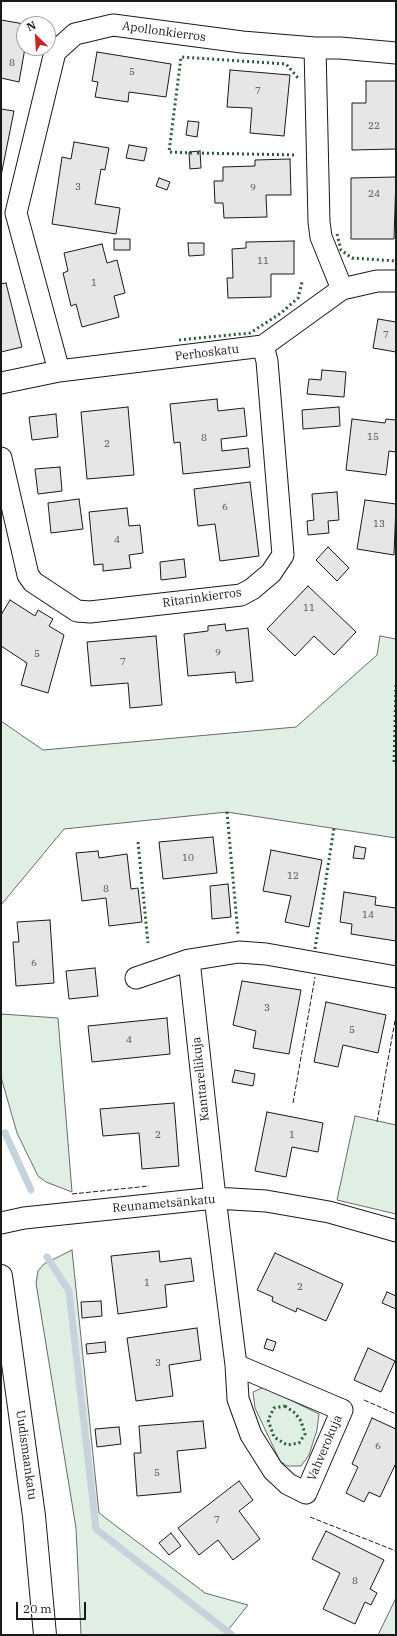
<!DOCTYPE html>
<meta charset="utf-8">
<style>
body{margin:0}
#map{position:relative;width:397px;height:1636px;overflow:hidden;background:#fff;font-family:"IBM Plex Serif",serif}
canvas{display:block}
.frame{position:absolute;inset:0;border:2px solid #1a1a1a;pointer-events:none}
.north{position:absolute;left:16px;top:16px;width:40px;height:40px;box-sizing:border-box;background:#fff;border:1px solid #a3a3a3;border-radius:50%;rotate:335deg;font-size:11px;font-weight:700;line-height:16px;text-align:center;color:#1a1a1a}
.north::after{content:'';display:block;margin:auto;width:14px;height:18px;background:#c62828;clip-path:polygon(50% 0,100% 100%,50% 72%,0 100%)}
.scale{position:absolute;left:16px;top:1602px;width:70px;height:18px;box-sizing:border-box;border:2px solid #1a1a1a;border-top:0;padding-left:5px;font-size:12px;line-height:14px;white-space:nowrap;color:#1a1a1a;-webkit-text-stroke:3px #fff;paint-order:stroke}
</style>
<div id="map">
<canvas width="397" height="1636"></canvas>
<div class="frame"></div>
<div class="north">N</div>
<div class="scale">20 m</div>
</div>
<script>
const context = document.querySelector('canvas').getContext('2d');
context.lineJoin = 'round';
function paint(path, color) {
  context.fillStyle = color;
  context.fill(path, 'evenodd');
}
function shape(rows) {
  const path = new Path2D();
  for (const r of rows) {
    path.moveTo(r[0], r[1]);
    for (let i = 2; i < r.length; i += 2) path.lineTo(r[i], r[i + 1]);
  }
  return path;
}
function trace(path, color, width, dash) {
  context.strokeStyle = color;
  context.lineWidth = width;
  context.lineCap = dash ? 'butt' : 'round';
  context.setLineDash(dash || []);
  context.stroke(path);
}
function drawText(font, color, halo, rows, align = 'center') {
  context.font = font + ' "IBM Plex Serif",serif';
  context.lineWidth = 3;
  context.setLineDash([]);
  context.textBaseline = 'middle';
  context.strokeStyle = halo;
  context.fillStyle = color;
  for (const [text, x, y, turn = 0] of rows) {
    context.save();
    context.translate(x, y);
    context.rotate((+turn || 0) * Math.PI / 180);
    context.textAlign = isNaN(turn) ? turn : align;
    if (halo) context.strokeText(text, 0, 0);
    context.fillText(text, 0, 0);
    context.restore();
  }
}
const green = shape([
 [380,636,396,639,396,838,227,812,64,829,1,905,1,721,43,750,296,727,377,655,380,636],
 [1,1014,58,1018,72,1192,46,1182,38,1176,17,1133,1,1077,1,1014],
 [355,1116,396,1125,396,1214,337,1200,355,1116],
 [72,1250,99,1513,205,1593,248,1605,224,1635,81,1635,76,1528,36,1283,38,1271,44,1264,72,1250],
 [264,1387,319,1414,317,1430,309,1455,301,1466,287,1466,280,1461,255,1408,253,1392,264,1387],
 [396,1598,396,1635,378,1635,396,1598]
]);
paint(green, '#e0efe3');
trace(green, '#6a6a6a', 1);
trace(shape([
 [5,1133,31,1190],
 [47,1257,69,1291,96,1529,232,1635]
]), '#c6d2dc', 7);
const building = shape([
 [1,20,24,24,25,48,19,82,1,78,1,20],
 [97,52,171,64,166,97,129,92,128,102,95,97,98,82,92,81,97,52],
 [230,70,290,75,284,136,250,133,252,108,227,107,230,70],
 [366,81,396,81,396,149,352,150,352,103,366,103,366,81],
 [1,109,14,111,1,176,1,109],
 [188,121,199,122,197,137,186,135,188,121],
 [74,142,109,148,105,170,101,169,95,204,120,208,116,234,52,224,62,157,71,159,74,142],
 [129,145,147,148,144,161,126,158,129,145],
 [200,151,201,168,190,169,189,152,200,151],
 [290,159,291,195,266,195,267,217,224,218,223,203,215,203,214,181,223,181,223,167,255,166,255,160,290,159],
 [396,177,394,239,351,239,351,178,396,177],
 [159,178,170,182,167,190,156,186,159,178],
 [114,239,130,239,130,250,114,250,114,239],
 [294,241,294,274,271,274,271,297,228,298,227,278,233,278,232,249,246,248,246,242,294,241],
 [188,243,204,243,204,255,189,256,188,243],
 [102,244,107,263,117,260,125,293,114,296,119,317,82,327,76,304,71,306,63,273,68,271,64,253,102,244],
 [6,283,22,347,1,352,1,284,6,283],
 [378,319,396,322,396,352,373,348,378,319],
 [322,370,346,372,344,397,307,394,309,379,321,380,322,370],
 [217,399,218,411,244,408,247,436,221,439,222,451,248,448,250,467,183,474,180,442,174,443,170,404,217,399],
 [128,407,134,475,87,479,81,412,128,407],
 [339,407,340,426,303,429,302,410,339,407],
 [56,414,58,437,32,440,29,417,56,414],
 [352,419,385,423,386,419,396,420,396,452,389,451,386,475,346,470,352,419],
 [60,467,62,491,38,494,35,469,60,467],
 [250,482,259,556,220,561,215,524,198,526,194,489,250,482],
 [337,492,339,520,328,521,329,533,308,535,307,521,314,520,312,494,337,492],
 [79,499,83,529,51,533,48,503,79,499],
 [365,500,396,504,394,555,357,549,365,500],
 [127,508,129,526,140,525,143,553,129,555,131,568,103,571,103,564,94,565,89,512,127,508],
 [328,547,349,568,337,581,316,560,328,547],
 [184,559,186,577,161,580,160,562,184,559],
 [308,586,356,632,334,655,314,636,295,656,267,629,308,586],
 [10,600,35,616,38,610,53,619,49,626,64,635,48,693,21,685,27,663,1,646,1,615,10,600],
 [225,624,226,631,248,628,253,681,236,683,235,672,188,676,184,634,208,631,208,626,225,624],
 [156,636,162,705,130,708,128,683,91,686,87,642,156,636],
 [213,837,217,873,163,879,159,842,213,837],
 [355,846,366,848,364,859,353,858,355,846],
 [271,850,322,860,309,927,285,922,291,896,263,891,271,850],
 [98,851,99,858,127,854,131,889,138,888,142,922,109,926,106,898,82,901,76,853,98,851],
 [228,884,231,917,212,919,210,886,228,884],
 [344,892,376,897,375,905,396,908,396,941,351,934,352,924,340,922,344,892],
 [50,920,54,983,16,986,13,942,19,942,17,922,50,920],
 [95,968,98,996,69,999,66,971,95,968],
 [242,981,301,990,289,1054,253,1048,256,1031,233,1025,242,981],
 [326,1002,386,1015,378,1053,343,1045,338,1067,314,1062,326,1002],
 [167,1018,170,1054,92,1062,88,1026,167,1018],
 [235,1070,255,1074,253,1086,232,1082,235,1070],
 [174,1103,179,1166,142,1169,139,1133,103,1136,100,1109,174,1103],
 [267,1112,323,1123,318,1152,292,1147,286,1177,255,1171,267,1112],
 [159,1251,160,1262,191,1258,194,1281,165,1285,167,1307,118,1314,111,1256,159,1251],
 [275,1253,343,1284,326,1321,297,1308,296,1312,272,1301,273,1297,257,1290,275,1253],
 [387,1292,396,1296,396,1309,382,1303,387,1292],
 [101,1301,102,1316,82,1318,81,1302,101,1301],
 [197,1328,201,1360,169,1365,173,1396,136,1401,127,1338,197,1328],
 [267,1339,276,1342,273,1351,264,1348,267,1339],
 [105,1342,106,1352,87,1354,86,1344,105,1342],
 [368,1348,395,1361,381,1392,354,1380,368,1348],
 [372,1418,396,1429,396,1463,380,1497,369,1492,364,1502,346,1493,358,1467,352,1464,372,1418],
 [203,1421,206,1448,177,1451,181,1492,137,1496,134,1453,141,1453,139,1426,203,1421],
 [119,1427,121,1444,97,1447,95,1429,119,1427],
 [239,1481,253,1500,239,1511,260,1539,233,1560,218,1540,199,1555,178,1528,239,1481],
 [326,1531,384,1560,370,1589,377,1593,371,1605,365,1602,355,1624,323,1609,340,1573,312,1559,326,1531],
 [171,1533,181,1546,169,1555,159,1543,171,1533]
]);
paint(building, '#e6e6e6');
trace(building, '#1a1a1a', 1);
const street = shape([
 [315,48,340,48,396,53],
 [59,371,16,213,55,52,75,34,113,25,242,42,315,48,319,222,321,237,342,289],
 [1,383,59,371,263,346,342,289,377,281,396,281],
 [1,458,28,575,33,582,77,611,90,612,241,595,252,589,271,573,283,555,267,361,263,346],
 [189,960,239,952,266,954,396,977],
 [136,978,189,960,215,1198,236,1365,238,1399,251,1435,273,1470,288,1484,306,1493,342,1410,236,1365],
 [1,1223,24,1218,215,1198,266,1201,329,1212,396,1231]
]);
const secondary = shape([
 [1,1276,34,1516,45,1635]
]);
trace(street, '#1a1a1a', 23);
trace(secondary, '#1a1a1a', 24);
trace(street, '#fff', 21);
trace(secondary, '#fff', 22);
trace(shape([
 [192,153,169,152,181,57,286,64,298,78],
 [197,153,297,155],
 [337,234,341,250,352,258,396,261],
 [179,340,250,333,281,313,298,298,302,282],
 [396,685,394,764,396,764],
 [227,812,238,934],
 [138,842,148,943],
 [315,949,334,828],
 [285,1406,295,1413,301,1421,305,1434,299,1443,287,1445,274,1437,268,1420,274,1408,285,1406]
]), '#2b5a34', 3, [2, 3]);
trace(shape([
 [293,1103,315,977],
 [377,1122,396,1015],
 [72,1194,149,1186],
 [364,1400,396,1414],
 [310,1517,396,1551]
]), '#1a1a1a', 1, [5, 2]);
drawText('10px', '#4d4d4d', null, [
 ["8",12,63],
 ["5",132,72],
 ["7",258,91],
 ["22",374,126],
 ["3",78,187],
 ["9",253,188],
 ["24",374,194],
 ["11",263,261],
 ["1",94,283],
 ["7",386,335],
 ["15",373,437],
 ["8",204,438],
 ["2",107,444],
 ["6",225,507],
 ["13",379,524],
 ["4",117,540],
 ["11",309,608],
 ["9",218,653],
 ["5",37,654],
 ["7",123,662],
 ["10",188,858],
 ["12",293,876],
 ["8",106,889],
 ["14",368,915],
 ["6",34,963],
 ["3",267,1008],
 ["5",352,1030],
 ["4",129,1040],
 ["2",158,1135],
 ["1",292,1135],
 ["1",147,1283],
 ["2",300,1287],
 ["3",158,1363],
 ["6",378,1446],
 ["5",157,1473],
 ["7",217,1520],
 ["8",355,1581]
]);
drawText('12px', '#1a1a1a', '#fff', [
 ["Apollonkierros",164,32,8],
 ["Perhoskatu",207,353,-7],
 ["Ritarinkierros",202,598,-8],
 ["Kanttarellikuja",201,1079,-96],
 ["Reunametsänkatu",164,1204,-5],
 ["Vahverokuja",325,1448,-67],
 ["Uudismaankatu",26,1455,82]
]);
</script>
